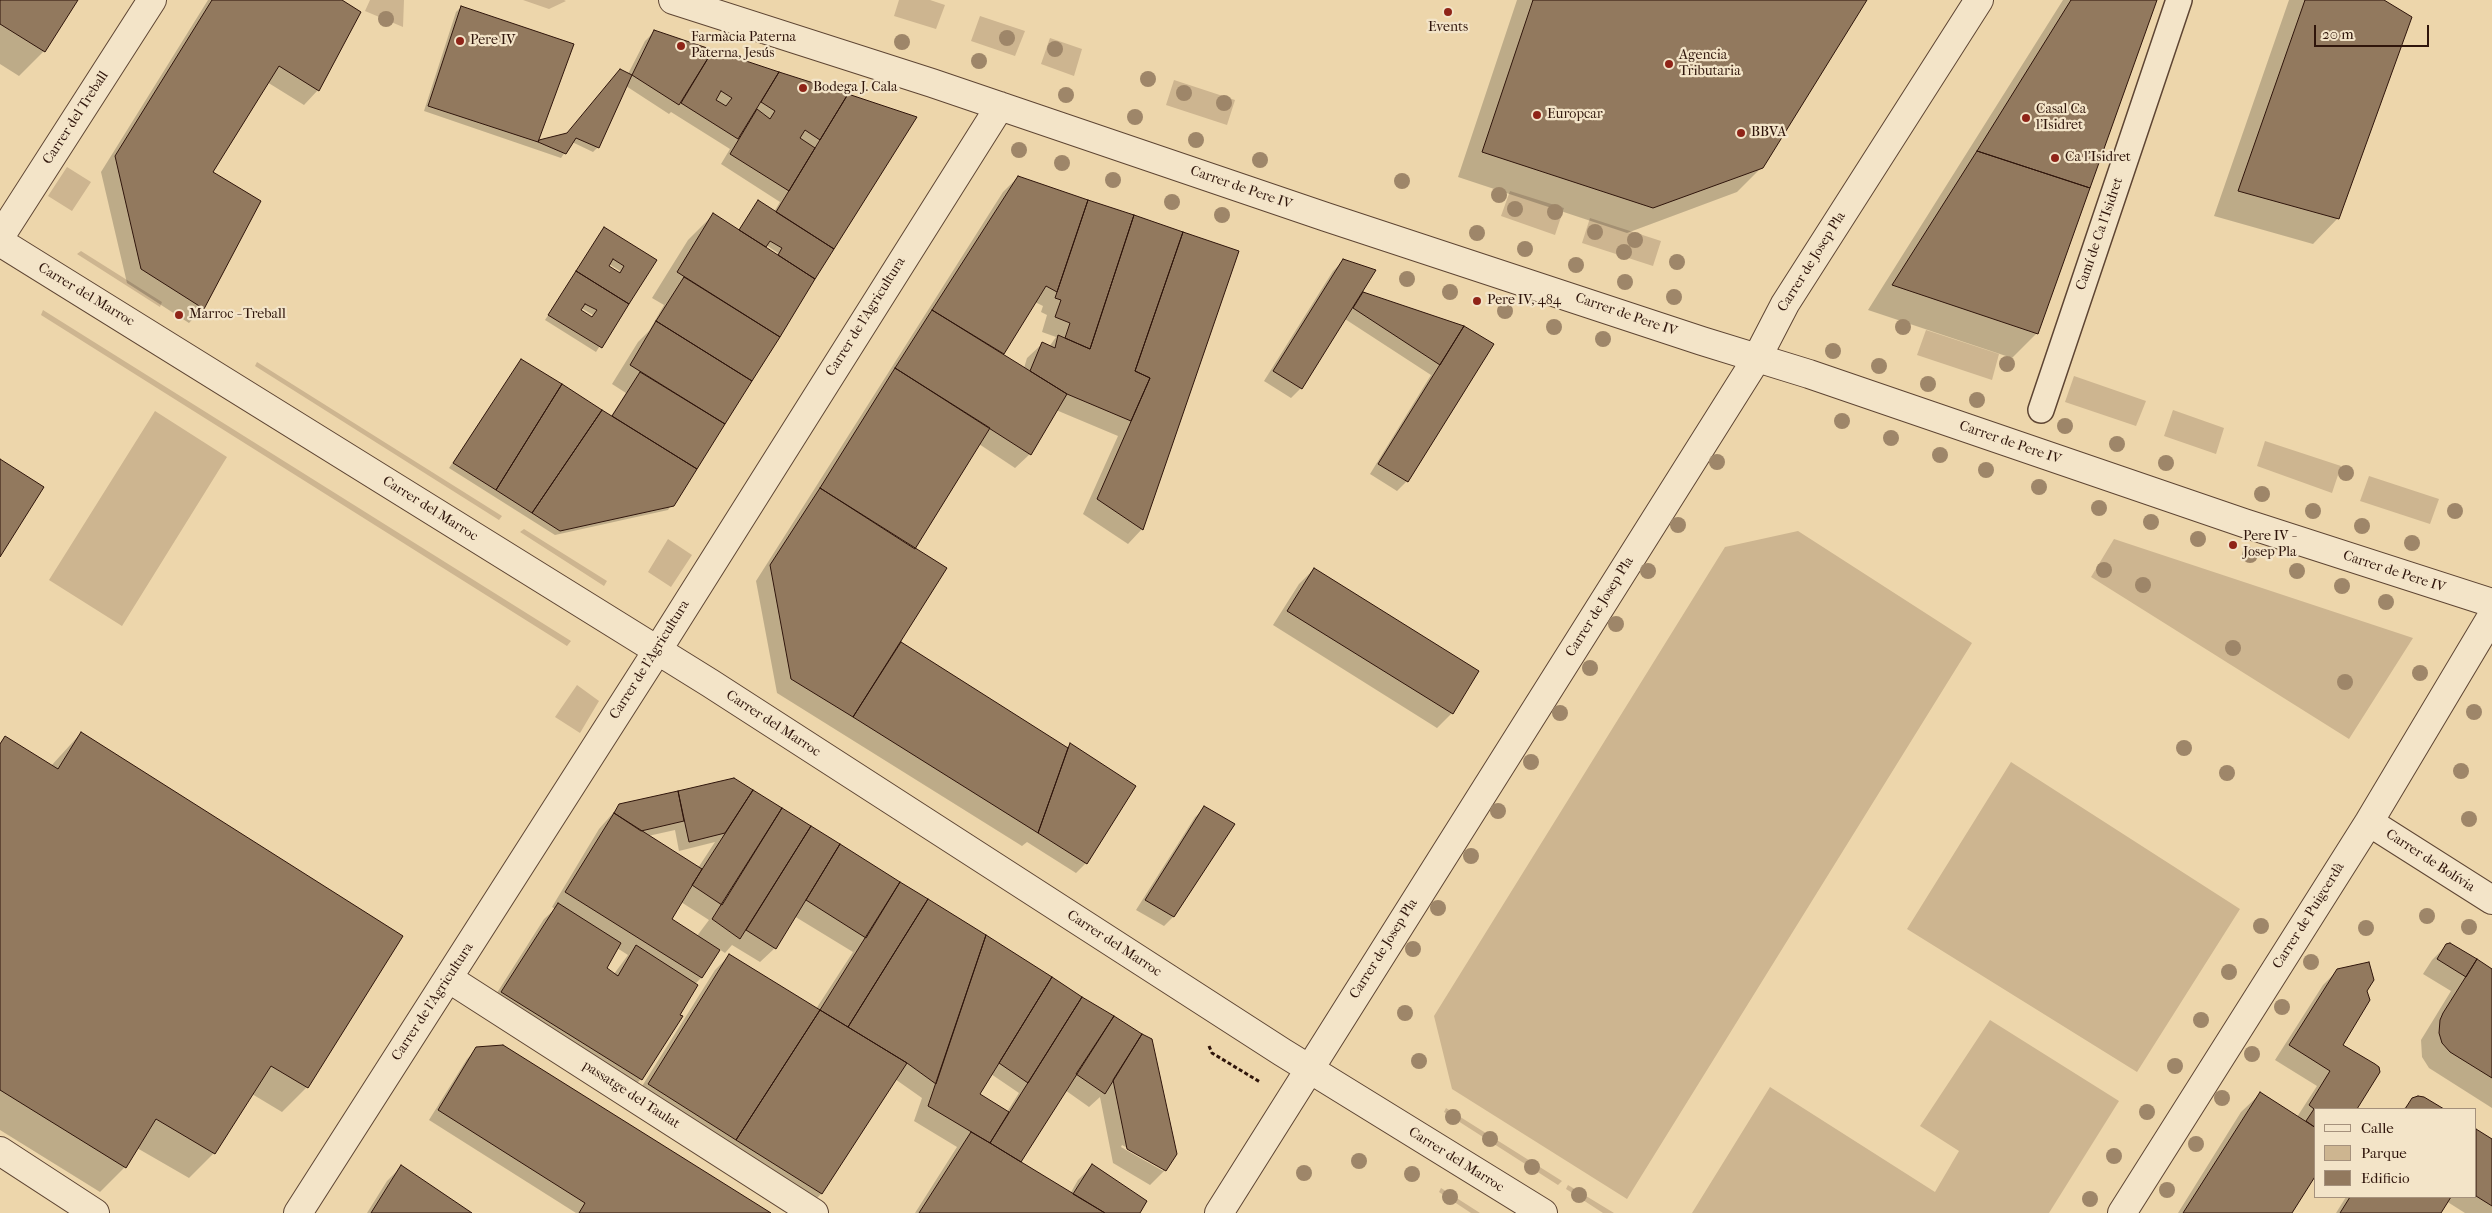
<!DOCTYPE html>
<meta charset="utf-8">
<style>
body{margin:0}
#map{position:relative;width:2492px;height:1213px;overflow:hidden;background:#edd6ab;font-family:"IM FELL French Canon",serif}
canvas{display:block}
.legend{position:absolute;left:2314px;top:1108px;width:162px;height:90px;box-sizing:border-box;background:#f3e4c8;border:1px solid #a5917c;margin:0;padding:6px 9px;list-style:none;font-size:15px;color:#2f150b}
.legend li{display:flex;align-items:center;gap:10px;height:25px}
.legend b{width:25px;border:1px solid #a5917c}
.scale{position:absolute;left:2314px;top:25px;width:115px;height:22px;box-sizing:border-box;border:2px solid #2f150b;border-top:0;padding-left:6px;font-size:15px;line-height:18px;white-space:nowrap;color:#2f150b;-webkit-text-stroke:4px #f3e4c8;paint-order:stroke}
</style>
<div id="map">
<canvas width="2492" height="1213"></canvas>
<ul class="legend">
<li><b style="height:6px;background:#f3e4c8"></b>Calle</li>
<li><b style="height:14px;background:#cdb590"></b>Parque</li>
<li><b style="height:14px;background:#92795e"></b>Edificio</li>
</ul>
<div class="scale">20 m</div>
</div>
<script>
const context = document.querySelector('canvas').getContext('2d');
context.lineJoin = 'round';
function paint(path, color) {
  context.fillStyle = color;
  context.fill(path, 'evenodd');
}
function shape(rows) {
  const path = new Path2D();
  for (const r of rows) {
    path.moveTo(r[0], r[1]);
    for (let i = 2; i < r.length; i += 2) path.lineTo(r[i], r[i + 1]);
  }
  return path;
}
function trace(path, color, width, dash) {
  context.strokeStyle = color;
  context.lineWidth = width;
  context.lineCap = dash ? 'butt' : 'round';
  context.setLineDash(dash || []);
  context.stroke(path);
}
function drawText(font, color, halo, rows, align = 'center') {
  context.font = font + ' "IM FELL French Canon",serif';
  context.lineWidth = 4.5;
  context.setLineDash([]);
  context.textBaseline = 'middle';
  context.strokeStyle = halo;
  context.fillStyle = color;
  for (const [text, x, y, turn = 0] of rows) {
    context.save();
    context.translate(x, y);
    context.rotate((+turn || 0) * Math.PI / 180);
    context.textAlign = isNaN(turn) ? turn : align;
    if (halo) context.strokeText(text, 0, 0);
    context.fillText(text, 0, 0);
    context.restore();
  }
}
paint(shape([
 [370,0,404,0,403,27,365,11],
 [523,0,564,0,566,1,549,9],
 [899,0,930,0,945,5,936,29,894,16],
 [980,16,1025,31,1015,56,971,41],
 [1050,38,1082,49,1074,76,1041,64],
 [1174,80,1235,100,1227,125,1166,105],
 [67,167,91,182,72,211,48,196],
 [1510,191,1564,208,1555,235,1501,216],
 [1590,218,1661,241,1653,266,1582,243],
 [81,251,162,302,160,307,77,254],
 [43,310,571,641,567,646,41,315],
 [1926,330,1999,354,1992,380,1917,355],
 [257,362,502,516,499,520,255,366],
 [2074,376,2146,401,2136,426,2065,402],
 [2173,410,2224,428,2216,454,2164,436],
 [155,411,227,457,122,626,49,580],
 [2265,441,2341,466,2332,493,2257,466],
 [2369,476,2439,499,2430,524,2360,501],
 [524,529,607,581,604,586,520,532],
 [1798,531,1972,643,1627,1199,1452,1089,1434,1016,1725,547],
 [668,539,692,555,671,587,648,572],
 [2114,539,2413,638,2349,739,2091,577],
 [577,685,599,701,580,733,555,717],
 [2011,762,2240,909,2137,1072,1907,929],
 [1990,1020,2119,1101,2049,1213,1692,1213,1770,1087,1935,1192,1959,1151,1920,1126],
 [1446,1108,1562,1181,1558,1185,1444,1112],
 [1568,1185,1614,1213,1603,1213,1566,1189],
 [1441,1188,1480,1213,1471,1213,1439,1192]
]), '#cdb590');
paint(shape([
 [0,0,76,0,44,51,19,76,0,64],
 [208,0,339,0,318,90,304,105,267,82,211,172,203,308,189,323,127,283,101,172],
 [1517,0,1866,0,1762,167,1737,192,1627,233,1458,177],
 [2063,0,2155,0,2037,333,2012,358,1868,310],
 [2289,0,2382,0,2338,218,2313,244,2214,216],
 [461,7,572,45,537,142,566,135,628,74,645,41,654,32,915,118,668,510,555,535,449,468,521,360,611,416,626,393,612,384,638,342,649,331,664,305,652,298,688,240,713,215,738,231,758,202,774,212,780,202,721,164,730,149,671,112,669,114,626,86,598,147,593,152,572,142,561,158,424,111,456,12],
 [766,245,778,253,777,256,764,247],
 [1018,177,1238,251,1142,529,1128,544,1083,514,1118,436,1056,410,1030,454,1015,468,979,444,913,549,899,642,1066,748,1070,745,1086,863,1076,873,1027,842,1022,846,777,693,756,581,1003,192],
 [1035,302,1043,306,1041,312,1047,315,1042,332,1056,337,1049,347,1042,344,1027,358,1024,368,1002,354],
 [604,228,655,260,596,352,545,320],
 [609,264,620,271,618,274,607,267],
 [581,308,593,315,591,318,579,311],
 [1343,261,1361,293,1464,327,1493,344,1407,481,1397,491,1370,474,1431,375,1345,319,1301,388,1291,398,1264,381,1333,271],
 [1314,569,1477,671,1452,713,1437,728,1273,625,1299,584],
 [81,733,402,936,307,1087,282,1112,252,1094,214,1153,189,1178,137,1148,125,1167,100,1192,0,1130,0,743,5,737,51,766],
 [734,779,1114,1018,1165,1170,1150,1185,1113,1163,1100,1097,1089,1107,1065,1090,1019,1162,1070,1194,1078,1180,1092,1166,1138,1213,915,1213,957,1147,914,1121,922,1098,895,1079,821,1194,807,1208,634,1099,715,970,729,956,816,1009,853,952,794,916,775,948,760,962,732,945,725,953,719,949,701,978,694,985,641,1079,626,1094,488,1007,544,919,555,909,552,907,599,829,620,805],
 [675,830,679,851,715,842,698,868,648,836],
 [681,902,709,920,697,936,670,919],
 [617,948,628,955,614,974,605,969],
 [991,1074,1019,1093,1007,1112,978,1095],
 [1122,1145,1163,1168,1163,1171,1121,1147],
 [1205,808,1233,825,1173,917,1164,926,1136,910,1195,817],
 [2447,945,2492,970,2492,1108,2429,1068,2422,1057,2421,1040,2451,991,2423,974,2432,960],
 [2338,970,2366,991,2342,1045,2379,1072,2355,1109,2316,1109,2316,1173,2291,1213,2178,1213,2241,1112,2260,1094,2297,1117,2317,1086,2275,1060,2323,985],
 [477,1049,769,1213,576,1213,429,1120,467,1059],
 [2423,1098,2442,1109,2403,1109,2413,1100],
 [2476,1130,2492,1141,2492,1213,2465,1213,2446,1201,2439,1213,2336,1213,2346,1197,2476,1197],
 [401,1167,470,1213,367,1213,387,1181]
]), '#0003');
const building = shape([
 [0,0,78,0,45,52,0,24,0,0],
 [212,0,342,0,361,12,319,91,279,66,213,172,261,201,204,309,141,269,115,156,212,0],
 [1533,0,1867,0,1763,168,1653,208,1482,152,1533,0],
 [2071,0,2157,0,2090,188,1977,151,2071,0],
 [2305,0,2384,0,2412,17,2339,219,2238,191,2305,0],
 [461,6,574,44,538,142,428,106,461,6],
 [654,30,713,50,679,105,632,75,654,30],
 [713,50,779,72,738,139,681,103,713,50],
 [721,91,732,98,726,106,716,100,721,91],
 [620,69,632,75,599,148,576,138,566,154,538,142,539,140,567,133,620,69],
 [779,72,848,94,820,140,805,130,800,138,815,148,789,191,730,154,757,109,770,119,775,111,761,102,779,72],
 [848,94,917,117,834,249,776,212,848,94],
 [1977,151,2090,188,2038,334,1892,285,1977,151],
 [1018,176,1088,200,1057,292,1046,286,1004,354,932,310,1018,176],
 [758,200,834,249,815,279,778,255,782,248,770,241,766,247,739,230,758,200],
 [1088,200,1134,215,1090,349,1065,338,1070,323,1055,317,1061,300,1055,298,1088,200],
 [713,213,815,279,780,337,677,272,713,213],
 [1134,215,1183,232,1135,371,1150,378,1131,421,1067,394,1030,371,1042,342,1055,348,1058,335,1090,349,1134,215],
 [604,227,657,260,629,304,576,271,604,227],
 [613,259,624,266,620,273,609,266,613,259],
 [1183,232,1239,251,1143,530,1097,499,1150,378,1135,371,1183,232],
 [1343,259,1376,270,1302,389,1273,371,1343,259],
 [576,271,629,304,602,348,548,315,576,271],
 [585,304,597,310,592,317,581,310,585,304],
 [684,277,780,337,752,381,656,321,684,277],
 [1363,292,1464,326,1440,365,1353,308,1363,292],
 [932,310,1067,394,1031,455,895,368,932,310],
 [656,321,752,381,725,424,630,365,656,321],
 [1464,326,1494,344,1408,482,1378,464,1464,326],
 [521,359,562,384,496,490,453,463,521,359],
 [895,368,990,428,915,549,820,488,895,368],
 [640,372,725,424,697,469,612,416,640,372],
 [562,384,602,410,532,513,496,490,562,384],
 [602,410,697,469,674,506,560,531,532,513,602,410],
 [0,459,44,487,0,557,0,459],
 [820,488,947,568,853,717,791,679,770,565,820,488],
 [1314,568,1479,671,1453,714,1287,611,1314,568],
 [901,642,1068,748,1038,833,853,717,901,642],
 [81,732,403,936,308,1088,271,1066,215,1154,156,1119,126,1168,0,1090,0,744,5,736,58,769,81,732],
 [1070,743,1136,786,1087,864,1038,833,1070,743],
 [734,778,753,790,725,833,689,842,678,791,734,778],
 [753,790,782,808,722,905,692,885,753,790],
 [678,791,684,821,641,831,614,813,619,804,678,791],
 [1204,806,1235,824,1174,917,1145,900,1204,806],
 [782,808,811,826,740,939,712,919,782,808],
 [614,813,702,869,672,919,720,950,702,978,565,892,614,813],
 [811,826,840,844,776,949,746,930,811,826],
 [840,844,900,882,866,938,806,900,840,844],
 [900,882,928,899,848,1027,820,1010,900,882],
 [928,899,986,935,936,1084,907,1063,848,1027,928,899],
 [558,903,621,943,607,968,618,976,636,945,698,985,680,1015,683,1016,642,1080,501,992,558,903],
 [986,935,1052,977,980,1094,1009,1112,990,1143,928,1106,986,935],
 [2450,943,2477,959,2466,977,2437,959,2446,944,2450,943],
 [729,954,820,1010,736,1140,648,1084,729,954],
 [2477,959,2492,969,2492,1078,2450,1052,2442,1043,2439,1033,2440,1020,2443,1013,2477,959],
 [2369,962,2374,980,2367,991,2370,1000,2343,1045,2375,1064,2379,1067,2380,1072,2357,1109,2316,1109,2316,1128,2306,1121,2314,1109,2309,1105,2330,1071,2289,1045,2337,969,2369,962],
 [1052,977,1082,997,1028,1083,999,1063,1052,977],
 [1082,997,1114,1016,1021,1162,990,1143,1082,997],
 [820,1010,907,1063,822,1194,736,1140,820,1010],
 [1114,1016,1142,1034,1105,1094,1076,1074,1114,1016],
 [1142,1034,1152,1039,1177,1154,1166,1171,1127,1149,1113,1080,1142,1034],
 [503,1045,771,1213,579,1213,585,1203,438,1110,476,1047,503,1045],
 [2260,1092,2316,1128,2316,1175,2292,1213,2183,1213,2260,1092],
 [2418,1096,2424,1097,2444,1109,2405,1109,2412,1098,2418,1096],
 [2476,1129,2492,1139,2492,1206,2476,1196,2476,1129],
 [971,1132,990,1143,1105,1213,919,1213,971,1132],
 [1092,1164,1147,1201,1140,1213,1105,1213,1073,1194,1092,1164],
 [401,1165,472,1213,371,1213,401,1165],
 [2350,1197,2451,1197,2441,1213,2340,1213,2350,1197]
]);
paint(building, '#92795e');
trace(building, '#2f150b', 1);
const pedestrian = shape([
 [2041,410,2179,0]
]);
const minor = shape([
 [673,0,932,83,1326,217,1702,341,1809,374,2244,523,2492,603],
 [0,237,152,0],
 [0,242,710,683,1282,1052,1543,1213],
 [2369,822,2492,900],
 [448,978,814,1213],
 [0,1151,95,1213],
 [298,1213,657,651,1000,106],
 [2122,1213,2369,822,2492,616]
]);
const tertiary = shape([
 [1219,1213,1757,358,1785,304,1979,0]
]);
trace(pedestrian, '#5e4533', 28);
trace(minor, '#5e4533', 30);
trace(tertiary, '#5e4533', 30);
trace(shape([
 [1209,1046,1212,1053,1260,1082]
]), '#2f150b', 3, [4, 2.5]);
trace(pedestrian, '#f3e4c8', 25);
trace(minor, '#f3e4c8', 28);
trace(tertiary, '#f3e4c8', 28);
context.fillStyle = '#9e8669';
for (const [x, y] of [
 [386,19],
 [1007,38],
 [902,42],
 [1055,49],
 [979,61],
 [1148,79],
 [1184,93],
 [1066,95],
 [1224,103],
 [1135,117],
 [1196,140],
 [1019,150],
 [1260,160],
 [1062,163],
 [1113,180],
 [1402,181],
 [1499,195],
 [1172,202],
 [1515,209],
 [1555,212],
 [1222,215],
 [1595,232],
 [1477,233],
 [1635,240],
 [1525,249],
 [1624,252],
 [1677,262],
 [1576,265],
 [1407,279],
 [1625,282],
 [1450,292],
 [1674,297],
 [1505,311],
 [1554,327],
 [1903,327],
 [1603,339],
 [1833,351],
 [2007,364],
 [1879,366],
 [1928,384],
 [1977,400],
 [1842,421],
 [2065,426],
 [1891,438],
 [2117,444],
 [1940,455],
 [1717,462],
 [2166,463],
 [1986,470],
 [2346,473],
 [2039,487],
 [2262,494],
 [2099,508],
 [2313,511],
 [2455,511],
 [2151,522],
 [1678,525],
 [2362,526],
 [2198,539],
 [2412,543],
 [2250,555],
 [2104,570],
 [1648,571],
 [2297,571],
 [2143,585],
 [2342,586],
 [2386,602],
 [1616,624],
 [2233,648],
 [1590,668],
 [2420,673],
 [2345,682],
 [2474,712],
 [1560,713],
 [2184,748],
 [1531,762],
 [2461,771],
 [2227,773],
 [1498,811],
 [2469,819],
 [1471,856],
 [1438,908],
 [2427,916],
 [2261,926],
 [2469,927],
 [2366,928],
 [1413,949],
 [2311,962],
 [2229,972],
 [2282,1007],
 [1405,1013],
 [2201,1020],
 [2252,1054],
 [1419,1061],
 [2175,1066],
 [2222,1098],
 [2147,1112],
 [1453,1117],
 [1490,1139],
 [2196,1144],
 [2114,1156],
 [1359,1161],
 [1532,1167],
 [1304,1173],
 [1412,1174],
 [2167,1190],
 [1579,1195],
 [1450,1197],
 [2090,1199]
]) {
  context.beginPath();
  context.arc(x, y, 8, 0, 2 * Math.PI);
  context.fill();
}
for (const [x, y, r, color] of [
 [1448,12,5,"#8f2418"],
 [460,41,5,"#8f2418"],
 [681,46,5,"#8f2418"],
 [1669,64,5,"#8f2418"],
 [803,88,5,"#8f2418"],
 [1537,115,5,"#8f2418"],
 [2026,118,5,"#8f2418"],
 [1741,133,5,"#8f2418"],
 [2055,158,5,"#8f2418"],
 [1477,301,5,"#8f2418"],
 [179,315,5,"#8f2418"],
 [2233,545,5,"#8f2418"]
]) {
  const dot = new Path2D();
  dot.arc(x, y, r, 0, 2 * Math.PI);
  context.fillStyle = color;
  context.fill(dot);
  trace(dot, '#f3e4c8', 2);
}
drawText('14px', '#2f150b', '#f3e4c8', [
 ["Events",1448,28,"center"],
 ["Farmàcia Paterna",691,38],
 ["Paterna, Jesús",691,54],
 ["Pere IV",470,41],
 ["Agencia",1679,56],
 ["Tributaria",1679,72],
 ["Bodega J. Cala",813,88],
 ["Casal Ca",2036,110],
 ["l'Isidret",2036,126],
 ["Europcar",1547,115],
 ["BBVA",1751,133],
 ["Ca l'Isidret",2065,158],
 ["Pere IV, 484",1487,301],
 ["Marroc - Treball",189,315],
 ["Pere IV -",2243,537],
 ["Josep Pla",2243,553]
], 'left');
drawText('14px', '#2f150b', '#f3e4c8', [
 ["Carrer del Treball",76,118,-57],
 ["Carrer de Pere IV",1241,188,19],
 ["Camí de Ca l'Isidret",2100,234,-71],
 ["Carrer de Josep Pla",1812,262,-58],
 ["Carrer del Marroc",86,295,31],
 ["Carrer de Pere IV",1626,315,19],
 ["Carrer de l'Agricultura",866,317,-58],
 ["Carrer de Pere IV",2010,443,19],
 ["Carrer del Marroc",430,509,32],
 ["Carrer de Pere IV",2394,572,18],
 ["Carrer de Josep Pla",1600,607,-58],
 ["Carrer de l'Agricultura",650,660,-58],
 ["Carrer del Marroc",773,724,33],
 ["Carrer de Bolívia",2430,861,33],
 ["Carrer de Puigcerdà",2309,916,-58],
 ["Carrer del Marroc",1114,944,33],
 ["Carrer de Josep Pla",1384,949,-58],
 ["Carrer de l'Agricultura",433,1002,-57],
 ["passatge del Taulat",631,1095,33],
 ["Carrer del Marroc",1456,1160,32]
]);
</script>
